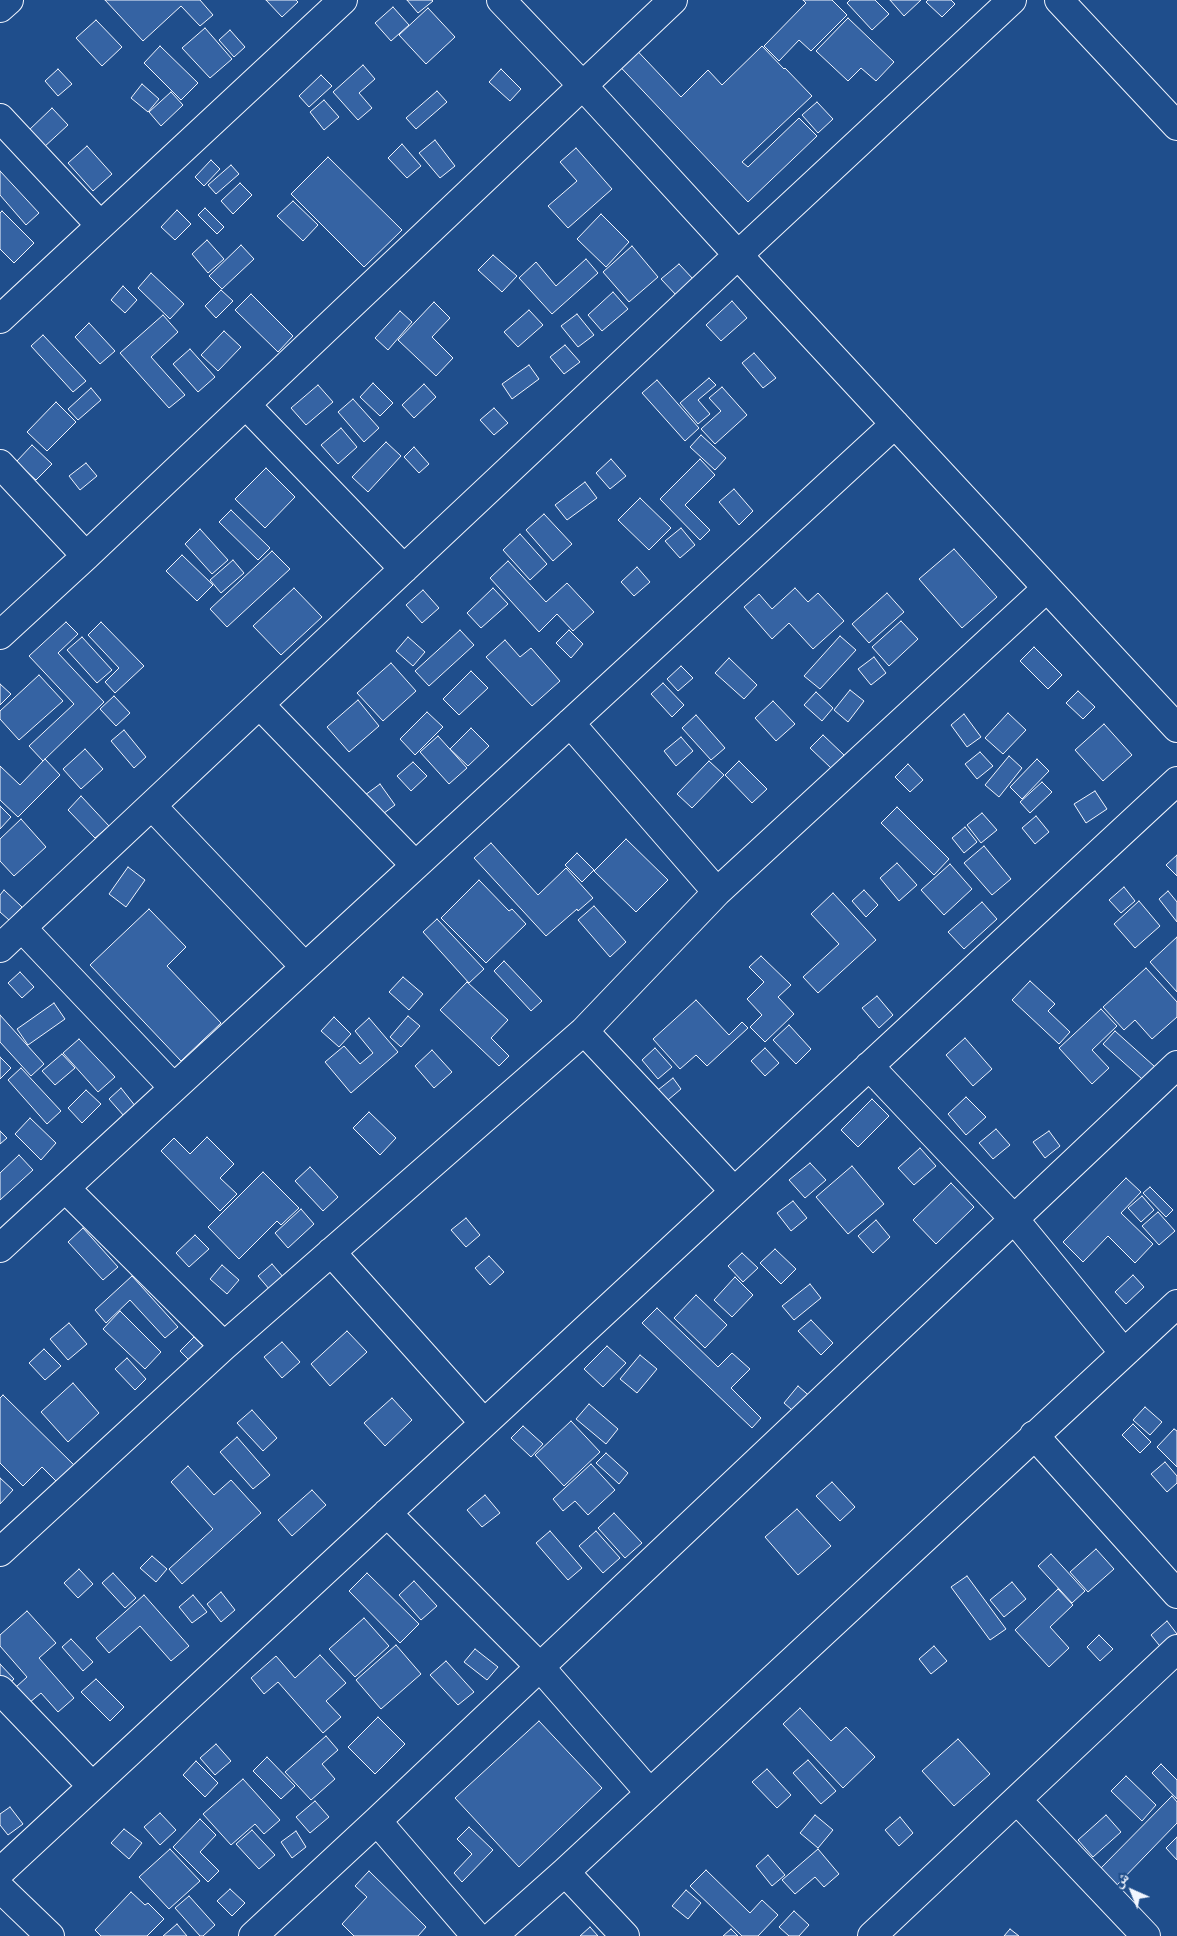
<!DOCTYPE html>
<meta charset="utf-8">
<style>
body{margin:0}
#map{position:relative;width:1177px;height:1936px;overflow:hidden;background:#1f4e8c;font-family:"Fira Sans Condensed","Noto Naskh Arabic",sans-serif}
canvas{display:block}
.north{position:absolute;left:1107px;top:1866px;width:50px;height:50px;-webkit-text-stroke:4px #1f4e8c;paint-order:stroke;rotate:316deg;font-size:14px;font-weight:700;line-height:20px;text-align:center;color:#f2f6ff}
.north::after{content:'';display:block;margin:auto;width:18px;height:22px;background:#f2f6ff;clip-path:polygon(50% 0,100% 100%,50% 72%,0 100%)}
</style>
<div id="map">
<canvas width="1177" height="1936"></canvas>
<div class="north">ش</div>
</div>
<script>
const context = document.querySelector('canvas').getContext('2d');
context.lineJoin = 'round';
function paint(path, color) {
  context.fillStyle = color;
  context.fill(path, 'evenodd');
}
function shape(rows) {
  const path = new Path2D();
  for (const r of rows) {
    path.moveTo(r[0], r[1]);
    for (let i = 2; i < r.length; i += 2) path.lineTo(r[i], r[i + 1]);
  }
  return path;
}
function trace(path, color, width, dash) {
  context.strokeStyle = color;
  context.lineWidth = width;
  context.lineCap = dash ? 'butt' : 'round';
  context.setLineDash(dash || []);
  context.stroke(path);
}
const building = shape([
 [105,0,200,0,213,15,200,26,181,6,143,41,105,0],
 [266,0,296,0,298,2,282,17,266,0],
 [407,0,432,0,433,1,418,13,407,0],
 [803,0,832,0,847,15,811,51,799,40,779,61,764,46,806,3,803,0],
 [850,0,875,0,889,14,872,30,847,3,850,0],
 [890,0,921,0,904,16,890,0],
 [928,0,951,0,955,4,942,17,926,2,928,0],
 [393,7,409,25,391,41,375,23,393,7],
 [428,8,455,37,426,64,399,35,428,8],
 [848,18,894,62,876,81,861,68,848,81,816,51,848,18],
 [96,20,122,47,102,66,76,38,96,20],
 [205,28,232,59,210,78,182,48,205,28],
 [230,30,245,47,234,57,219,40,230,30],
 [627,40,681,97,708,70,722,85,762,46,784,69,785,68,812,96,742,162,748,167,799,118,817,136,748,202,610,56,627,40],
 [160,46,198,83,181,100,144,63,160,46],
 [363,65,375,79,359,93,372,108,358,120,333,92,363,65],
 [58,69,72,84,58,96,45,81,58,69],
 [501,69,521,89,510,101,489,82,501,69],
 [321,75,332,86,309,107,299,96,321,75],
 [142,84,159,99,148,112,131,98,142,84],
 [437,91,447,102,416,129,406,118,437,91],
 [171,92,183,105,161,126,149,112,171,92],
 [324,100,339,117,324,130,310,112,324,100],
 [817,102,833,119,818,133,802,115,817,102],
 [52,108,68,125,43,148,28,131,52,108],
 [435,140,455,166,440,178,419,153,435,140],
 [402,144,421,166,407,178,388,158,402,144],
 [87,146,112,174,93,191,68,163,87,146],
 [576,148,612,189,568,228,548,206,577,181,560,162,576,148],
 [328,157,402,230,364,267,291,194,328,157],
 [211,160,220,169,204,186,195,177,211,160],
 [231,165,239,174,216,194,208,185,231,165],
 [0,171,39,213,26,225,0,195,0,171],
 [240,183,252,195,233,214,221,201,240,183],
 [293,201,318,225,303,241,277,216,293,201],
 [205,208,224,227,217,234,198,215,205,208],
 [177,210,191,224,175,240,161,227,177,210],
 [2,211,34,243,14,263,0,249,0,213,2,211],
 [601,214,629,242,606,267,577,239,601,214],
 [207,240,224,259,208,273,192,254,207,240],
 [241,245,254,259,222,289,209,276,241,245],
 [632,246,658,277,629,302,603,272,632,246],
 [493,255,517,276,502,292,478,270,493,255],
 [586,259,598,273,552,314,519,278,536,262,556,286,586,259],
 [679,264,694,280,677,296,661,279,679,264],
 [151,273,184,304,170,319,138,288,151,273],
 [123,286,137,300,125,313,111,300,123,286],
 [221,290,233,301,216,318,205,306,221,290],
 [613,292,628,309,602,331,588,315,613,292],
 [251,294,293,336,278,352,235,310,251,294],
 [732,301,747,318,721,341,706,325,732,301],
 [434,302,450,318,432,337,453,358,436,376,398,340,434,302],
 [529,310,543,325,518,347,504,332,529,310],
 [400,311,412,322,388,350,375,338,400,311],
 [577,314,594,335,578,347,561,326,577,314],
 [163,315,178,332,151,357,185,395,169,408,120,353,163,315],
 [89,323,115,351,100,364,75,337,89,323],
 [224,331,241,347,218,371,201,355,224,331],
 [43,335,86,381,73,392,31,346,43,335],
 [565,345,580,362,564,374,550,357,565,345],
 [190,349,215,377,198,392,173,364,190,349],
 [754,353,776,378,763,388,742,363,754,353],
 [529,365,539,379,512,399,502,384,529,365],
 [709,378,716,385,698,400,710,414,698,424,680,403,709,378],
 [657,380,699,428,685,441,642,393,657,380],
 [373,383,393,403,380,416,360,397,373,383],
 [424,384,436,397,414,418,402,405,424,384],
 [318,385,333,402,306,425,291,408,318,385],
 [722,387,747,415,715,444,701,429,721,411,709,398,722,387],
 [91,388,101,400,78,420,68,409,91,388],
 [353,399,379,428,364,442,338,412,353,399],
 [56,402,76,422,47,451,27,432,56,402],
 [494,408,508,423,494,435,480,420,494,408],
 [341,428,357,447,338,464,321,445,341,428],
 [701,435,726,458,715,470,690,447,701,435],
 [386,442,401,456,368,492,352,477,386,442],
 [32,445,52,464,36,480,16,462,32,445],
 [414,447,429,464,419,473,404,457,414,447],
 [611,459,626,476,610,489,596,473,611,459],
 [700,459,715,475,685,505,710,530,700,540,660,499,700,459],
 [86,463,97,476,80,490,69,476,86,463],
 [266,468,295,497,265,528,235,499,266,468],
 [585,482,597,498,567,520,555,505,585,482],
 [734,489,753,511,739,525,719,502,734,489],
 [640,498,671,528,649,550,618,520,640,498],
 [231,510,270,548,258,560,219,522,231,510],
 [544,514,572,544,553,561,526,530,544,514],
 [681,528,695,545,680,558,665,541,681,528],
 [200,529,228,560,212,574,185,544,200,529],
 [520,534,547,564,530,580,503,550,520,534],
 [954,549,997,597,962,628,919,579,954,549],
 [272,551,290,569,227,627,210,609,272,551],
 [182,555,213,585,197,601,166,571,182,555],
 [233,560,244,573,221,593,210,580,233,560],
 [508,561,546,602,567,583,594,612,573,631,557,614,539,632,490,578,508,561],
 [637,567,650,582,634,596,621,582,637,567],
 [294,588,322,617,281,655,253,626,294,588],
 [493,588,508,604,481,628,467,613,493,588],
 [795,588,808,602,818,593,844,621,813,649,789,623,772,639,744,607,759,594,772,609,795,588],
 [423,590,439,608,422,623,406,605,423,590],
 [887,593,904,612,869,643,852,624,887,593],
 [901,621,918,639,889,666,872,647,901,621],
 [66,622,78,634,58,653,104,702,43,761,29,746,74,704,29,656,66,622],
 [101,622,144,666,115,693,105,682,119,668,88,635,101,622],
 [460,630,474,645,429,686,415,671,460,630],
 [569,630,583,644,571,658,556,643,569,630],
 [840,636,856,650,820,689,804,676,840,636],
 [82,637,112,670,97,683,67,650,82,637],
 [408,637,425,652,413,666,396,651,408,637],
 [505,640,520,657,531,648,560,681,532,706,486,657,505,640],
 [1034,647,1062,675,1048,689,1020,661,1034,647],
 [874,657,886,673,871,685,858,669,874,657],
 [729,658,757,685,744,699,715,673,729,658],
 [391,663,416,691,383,721,357,693,391,663],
 [681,666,693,678,678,691,667,679,681,666],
 [471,671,488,688,459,715,443,699,471,671],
 [39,675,63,701,19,740,0,719,0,711,39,675],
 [663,683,684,705,672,717,651,694,663,683],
 [0,684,11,694,0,705,0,684],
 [850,690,864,701,848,722,834,710,850,690],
 [1078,691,1095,707,1083,719,1066,703,1078,691],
 [816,692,833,708,822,721,804,705,816,692],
 [114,696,130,713,116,726,100,709,114,696],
 [358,700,379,726,349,752,327,727,358,700],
 [773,701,795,724,776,741,755,718,773,701],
 [427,712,443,727,415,755,400,739,427,712],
 [1008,713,1026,730,1003,754,985,738,1008,713],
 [964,714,981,737,967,747,951,725,964,714],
 [696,715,725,748,711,760,682,728,696,715],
 [1104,724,1132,755,1103,781,1075,750,1104,724],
 [471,728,489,746,468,766,450,749,471,728],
 [124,730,146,757,134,768,111,741,124,730],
 [823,735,844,755,831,768,810,748,823,735],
 [438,736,467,768,449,784,420,752,438,736],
 [681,737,693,751,676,766,664,751,681,737],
 [85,749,103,769,81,789,63,769,85,749],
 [980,752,993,766,977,779,965,764,980,752],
 [1009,756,1022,768,999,797,985,785,1009,756],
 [45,759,60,775,18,817,0,800,0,766,20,785,45,759],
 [1037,759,1049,771,1022,799,1010,787,1037,759],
 [709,761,724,775,692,808,677,794,709,761],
 [739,761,767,789,752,803,725,775,739,761],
 [413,762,427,776,411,791,397,776,413,762],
 [908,764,923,780,910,792,895,777,908,764],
 [1042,782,1052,792,1030,813,1020,802,1042,782],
 [380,784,395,805,376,819,361,798,380,784],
 [1095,791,1107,809,1086,823,1074,804,1095,791],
 [81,796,109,826,95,838,68,810,81,796],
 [0,806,11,817,0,829,0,806],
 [897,807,949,859,934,875,881,823,897,807],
 [982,813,997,830,981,843,967,825,982,813],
 [1036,816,1049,832,1035,844,1022,828,1036,816],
 [21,819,46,847,14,876,0,861,0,839,21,819],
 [965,827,977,842,964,853,952,838,965,827],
 [626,839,668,880,636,912,594,871,626,839],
 [491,843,538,895,566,868,593,898,578,911,577,909,546,936,474,858,491,843],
 [984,846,1011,879,992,895,964,863,984,846],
 [577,853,594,870,582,882,565,865,577,853],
 [1177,855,1177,876,1166,865,1177,855],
 [897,863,917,885,899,901,880,878,897,863],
 [950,864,972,889,944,915,921,890,950,864],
 [128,867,145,880,126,907,109,894,128,867],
 [479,880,509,911,512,909,526,924,486,963,441,918,479,880],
 [1124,887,1135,901,1121,913,1109,900,1124,887],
 [4,890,22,907,9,920,0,912,0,895,4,890],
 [864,890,878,905,866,917,852,901,864,890],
 [1168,891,1177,902,1177,922,1159,899,1168,891],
 [833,893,876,940,818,993,803,977,839,944,811,914,833,893],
 [1139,901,1160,926,1135,948,1114,924,1139,901],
 [982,902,997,919,964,949,948,932,982,902],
 [594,906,626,942,610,957,578,920,594,906],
 [149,909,186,947,167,966,221,1023,181,1061,90,965,149,909],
 [437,919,484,969,469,983,423,932,437,919],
 [1177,937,1177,992,1150,962,1177,937],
 [761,956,791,985,778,997,794,1014,765,1042,750,1027,762,1015,747,999,764,982,749,967,761,956],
 [504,961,542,1001,531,1011,494,971,504,961],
 [1146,968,1177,1002,1177,1017,1152,1039,1135,1020,1124,1030,1103,1007,1146,968],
 [20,972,34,987,22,998,8,983,20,972],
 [403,977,423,994,409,1010,389,992,403,977],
 [1030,981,1055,1004,1048,1011,1070,1032,1059,1044,1012,1000,1030,981],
 [467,982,508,1020,491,1038,509,1056,499,1066,440,1010,467,982],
 [877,996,893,1015,879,1028,862,1008,877,996],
 [696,1000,729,1035,742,1022,748,1028,707,1066,696,1055,680,1069,653,1039,696,1000],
 [54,1003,65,1019,28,1045,17,1029,54,1003],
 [1101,1009,1117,1026,1092,1050,1109,1068,1092,1084,1059,1048,1101,1009],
 [0,1015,44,1064,31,1076,0,1042,0,1015],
 [408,1016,420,1026,401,1047,390,1037,408,1016],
 [334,1017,351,1034,339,1047,321,1031,334,1017],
 [369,1018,398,1052,351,1093,325,1062,344,1046,360,1064,373,1053,355,1031,369,1018],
 [789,1025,811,1049,796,1064,773,1040,789,1025],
 [1115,1031,1164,1075,1152,1088,1103,1044,1115,1031],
 [965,1038,992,1069,973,1086,946,1055,965,1038],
 [79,1039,115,1077,98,1092,63,1053,79,1039],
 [655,1048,672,1067,658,1079,642,1060,655,1048],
 [765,1048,779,1063,765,1076,751,1061,765,1048],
 [432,1050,452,1072,434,1088,415,1066,432,1050],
 [62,1054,75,1068,55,1085,42,1071,62,1054],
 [0,1057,11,1068,0,1079,0,1057],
 [21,1068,61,1111,47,1124,8,1080,21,1068],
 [673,1078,681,1089,662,1105,653,1094,673,1078],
 [121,1088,136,1107,124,1116,109,1099,121,1088],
 [86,1090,101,1104,82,1123,68,1108,86,1090],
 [966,1097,986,1117,966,1135,948,1114,966,1097],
 [872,1099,889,1116,858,1147,841,1130,872,1099],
 [369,1112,396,1138,380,1155,353,1128,369,1112],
 [30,1118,56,1143,41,1160,15,1134,30,1118],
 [996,1129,1010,1145,993,1159,979,1143,996,1129],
 [0,1131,7,1138,0,1144,0,1131],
 [1049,1131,1060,1146,1045,1158,1033,1142,1049,1131],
 [207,1137,234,1164,220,1178,237,1194,220,1211,161,1151,174,1138,190,1154,207,1137],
 [920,1148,936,1166,914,1185,898,1168,920,1148],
 [19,1155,33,1170,0,1200,0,1173,19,1155],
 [810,1163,826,1180,805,1198,789,1180,810,1163],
 [852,1166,884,1204,848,1234,816,1197,852,1166],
 [310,1167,338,1197,323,1211,295,1181,310,1167],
 [263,1172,299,1208,281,1225,277,1221,239,1259,208,1227,263,1172],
 [1126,1178,1141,1192,1121,1213,1153,1244,1135,1263,1108,1236,1083,1262,1063,1242,1126,1178],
 [951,1183,974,1207,936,1244,913,1220,951,1183],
 [1150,1187,1173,1210,1166,1217,1143,1193,1150,1187],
 [1142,1196,1154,1210,1141,1222,1128,1208,1142,1196],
 [793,1201,807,1218,791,1231,777,1213,793,1201],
 [301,1209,314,1224,288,1248,275,1233,301,1209],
 [1158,1212,1175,1231,1159,1245,1142,1226,1158,1212],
 [466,1218,480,1235,466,1247,451,1230,466,1218],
 [876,1220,890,1237,873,1253,858,1236,876,1220],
 [83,1228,118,1267,103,1280,68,1242,83,1228],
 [195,1235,209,1249,189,1267,176,1253,195,1235],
 [775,1249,796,1269,781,1284,760,1263,775,1249],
 [742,1253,758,1268,743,1282,728,1266,742,1253],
 [489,1256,504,1272,490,1285,475,1268,489,1256],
 [272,1264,284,1278,270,1290,258,1276,272,1264],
 [222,1265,239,1280,227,1294,210,1279,222,1265],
 [1133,1275,1144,1287,1126,1304,1115,1292,1133,1275],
 [132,1276,178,1327,165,1338,130,1300,106,1323,95,1310,132,1276],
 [735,1277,753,1295,732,1317,714,1300,735,1277],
 [810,1284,821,1298,794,1320,782,1306,810,1284],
 [696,1295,727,1325,705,1348,674,1318,696,1295],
 [657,1308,718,1367,732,1353,750,1369,731,1388,761,1418,752,1428,642,1323,657,1308],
 [120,1311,161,1352,145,1369,103,1329,120,1311],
 [811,1320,833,1343,821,1355,798,1331,811,1320],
 [69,1323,87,1344,68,1360,50,1339,69,1323],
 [347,1331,367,1352,330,1386,311,1364,347,1331],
 [194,1337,208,1351,194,1365,180,1351,194,1337],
 [282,1342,300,1362,282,1378,264,1357,282,1342],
 [607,1346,626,1363,603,1387,584,1369,607,1346],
 [44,1349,61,1366,45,1380,29,1363,44,1349],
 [640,1355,657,1369,637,1393,620,1379,640,1355],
 [127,1358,146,1379,135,1390,115,1369,127,1358],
 [73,1383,99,1413,68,1442,41,1412,73,1383],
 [798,1386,813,1399,799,1416,784,1403,798,1386],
 [3,1395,77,1468,59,1484,42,1467,23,1486,0,1463,0,1398,3,1395],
 [392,1398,412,1420,385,1446,364,1423,392,1398],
 [589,1404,618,1429,606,1444,576,1419,589,1404],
 [1145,1407,1162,1422,1150,1435,1133,1420,1145,1407],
 [252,1410,277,1438,263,1451,237,1423,252,1410],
 [571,1421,600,1452,564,1486,535,1455,571,1421],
 [1133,1424,1151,1442,1140,1453,1122,1435,1133,1424],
 [523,1426,543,1444,531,1457,511,1438,523,1426],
 [1174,1429,1177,1431,1177,1467,1157,1447,1174,1429],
 [237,1437,270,1475,253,1489,220,1452,237,1437],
 [606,1453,628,1473,619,1484,596,1463,606,1453],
 [1165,1462,1177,1476,1177,1483,1167,1492,1151,1474,1165,1462],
 [591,1464,615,1490,588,1515,575,1501,563,1511,553,1499,591,1464],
 [188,1466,214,1495,231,1480,261,1513,182,1584,169,1569,213,1529,171,1482,188,1466],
 [0,1478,13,1490,0,1504,0,1478],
 [832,1482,855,1507,840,1521,816,1496,832,1482],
 [312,1490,326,1505,292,1536,278,1520,312,1490],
 [485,1495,500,1513,482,1527,467,1510,485,1495],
 [797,1509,831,1546,798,1575,765,1537,797,1509],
 [614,1513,642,1543,625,1558,598,1528,614,1513],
 [550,1531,582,1568,568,1580,536,1543,550,1531],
 [596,1531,620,1558,603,1573,579,1546,596,1531],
 [1096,1549,1114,1569,1088,1592,1070,1572,1096,1549],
 [1051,1554,1085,1591,1072,1603,1038,1566,1051,1554],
 [152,1556,167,1569,156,1582,140,1568,152,1556],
 [79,1569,93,1584,78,1598,64,1583,79,1569],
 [113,1573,136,1598,125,1608,102,1583,113,1573],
 [367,1573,419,1624,400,1643,349,1591,367,1573],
 [967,1576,1006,1629,990,1640,951,1587,967,1576],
 [414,1581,437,1606,421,1620,399,1595,414,1581],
 [1012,1582,1026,1599,1004,1617,990,1600,1012,1582],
 [1058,1589,1073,1605,1050,1627,1069,1648,1049,1667,1015,1630,1058,1589],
 [221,1592,235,1610,221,1622,207,1604,221,1592],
 [144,1595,189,1646,171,1661,140,1626,109,1653,96,1638,144,1595],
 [193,1595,207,1612,192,1623,179,1607,193,1595],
 [27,1611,56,1643,39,1658,74,1698,58,1712,41,1693,29,1703,16,1687,27,1677,0,1646,0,1635,27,1611],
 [364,1618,389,1646,355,1677,329,1649,364,1618],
 [1167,1621,1177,1634,1177,1638,1163,1650,1151,1635,1167,1621],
 [1099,1635,1113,1649,1100,1661,1087,1647,1099,1635],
 [71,1639,93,1662,83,1671,62,1647,71,1639],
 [396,1645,421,1674,381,1709,356,1680,396,1645],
 [934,1646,947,1661,931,1674,919,1659,934,1646],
 [475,1649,498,1667,487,1680,464,1662,475,1649],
 [320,1655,346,1683,326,1701,341,1717,323,1733,278,1682,264,1694,251,1678,276,1656,295,1678,320,1655],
 [446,1661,474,1692,458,1705,430,1675,446,1661],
 [0,1664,14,1679,0,1692,0,1664],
 [96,1679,124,1707,110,1721,81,1692,96,1679],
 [800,1708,831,1741,846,1727,875,1757,843,1788,783,1724,800,1708],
 [378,1717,405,1744,375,1774,348,1747,378,1717],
 [539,1721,602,1788,519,1867,455,1798,539,1721],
 [326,1736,338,1750,322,1764,335,1779,311,1800,285,1772,326,1736],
 [958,1739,990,1774,954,1806,922,1771,958,1739],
 [216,1744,231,1761,215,1775,200,1758,216,1744],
 [267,1757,295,1786,281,1799,253,1771,267,1757],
 [808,1760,836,1791,821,1804,793,1773,808,1760],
 [196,1761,218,1783,205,1797,183,1775,196,1761],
 [1161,1764,1177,1780,1177,1799,1152,1773,1161,1764],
 [767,1769,791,1795,777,1808,752,1782,767,1769],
 [1126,1776,1156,1805,1142,1821,1111,1791,1126,1776],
 [243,1779,280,1820,264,1834,255,1824,231,1845,203,1814,243,1779],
 [1172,1796,1177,1802,1177,1823,1116,1886,1099,1870,1172,1796],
 [315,1801,329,1817,310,1833,296,1817,315,1801],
 [10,1807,23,1824,8,1835,0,1825,0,1814,10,1807],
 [160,1813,176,1830,160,1845,144,1827,160,1813],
 [815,1815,833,1830,818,1848,800,1833,815,1815],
 [1106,1815,1121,1832,1093,1857,1078,1840,1106,1815],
 [900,1817,913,1833,899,1846,885,1830,900,1817],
 [200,1819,216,1835,200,1852,219,1871,208,1882,173,1847,200,1819],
 [469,1827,493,1850,462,1882,454,1873,472,1854,457,1839,469,1827],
 [124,1829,142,1843,129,1859,111,1843,124,1829],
 [252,1830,275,1855,259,1869,236,1844,252,1830],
 [296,1831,306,1847,292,1858,281,1842,296,1831],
 [1177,1837,1177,1860,1166,1848,1177,1837],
 [170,1849,200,1881,169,1909,139,1877,170,1849],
 [818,1849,839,1874,824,1887,815,1877,795,1894,782,1880,818,1849],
 [768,1855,785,1875,772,1886,756,1866,768,1855],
 [706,1870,750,1913,762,1900,778,1915,758,1936,742,1936,690,1886,706,1870],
 [369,1871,426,1927,418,1936,354,1936,342,1924,367,1897,355,1886,369,1871],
 [230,1889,245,1903,232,1916,217,1901,230,1889],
 [686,1890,701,1903,688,1919,672,1906,686,1890],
 [131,1892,145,1905,148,1903,164,1919,147,1936,101,1936,95,1930,131,1892],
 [189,1896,215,1925,203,1936,200,1936,175,1908,189,1896],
 [794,1911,809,1925,799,1936,789,1936,779,1927,794,1911],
 [177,1924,187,1936,163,1936,177,1924],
 [590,1927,598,1936,580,1936,590,1927],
 [731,1929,738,1936,723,1936,731,1929],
 [1010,1929,1019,1936,1004,1936,1010,1929]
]);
paint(building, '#3563a3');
trace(building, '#f2f6ff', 1);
const street = shape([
 [501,0,583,86,738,255,1177,728],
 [1059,0,1177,126],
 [0,8,9,0],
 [0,118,100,225],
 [0,319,343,0],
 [246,405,404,569],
 [0,464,86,556],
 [0,635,86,556,673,0],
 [260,705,415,865],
 [570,723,717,892],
 [152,806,305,967],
 [22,928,173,1087],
 [0,948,738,255,1012,0],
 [584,1031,734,1191],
 [869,1066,1014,1219,1124,1353],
 [65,1188,224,1346],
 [0,1248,895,424],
 [331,1252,484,1423],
 [1034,1435,1177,1594],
 [387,1513,540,1667,649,1792],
 [0,1552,224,1346,584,1031,717,892,1047,588],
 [0,1690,92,1786],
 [1017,1800,1146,1936],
 [377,1821,476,1936],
 [0,1872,1177,781],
 [565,1872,625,1936],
 [0,1888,50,1936],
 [253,1936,377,1821,1177,1065],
 [493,1936,565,1872,1177,1304],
 [872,1936,1177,1649]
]);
trace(street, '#f2f6ff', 30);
trace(street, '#1f4e8c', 28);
</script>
